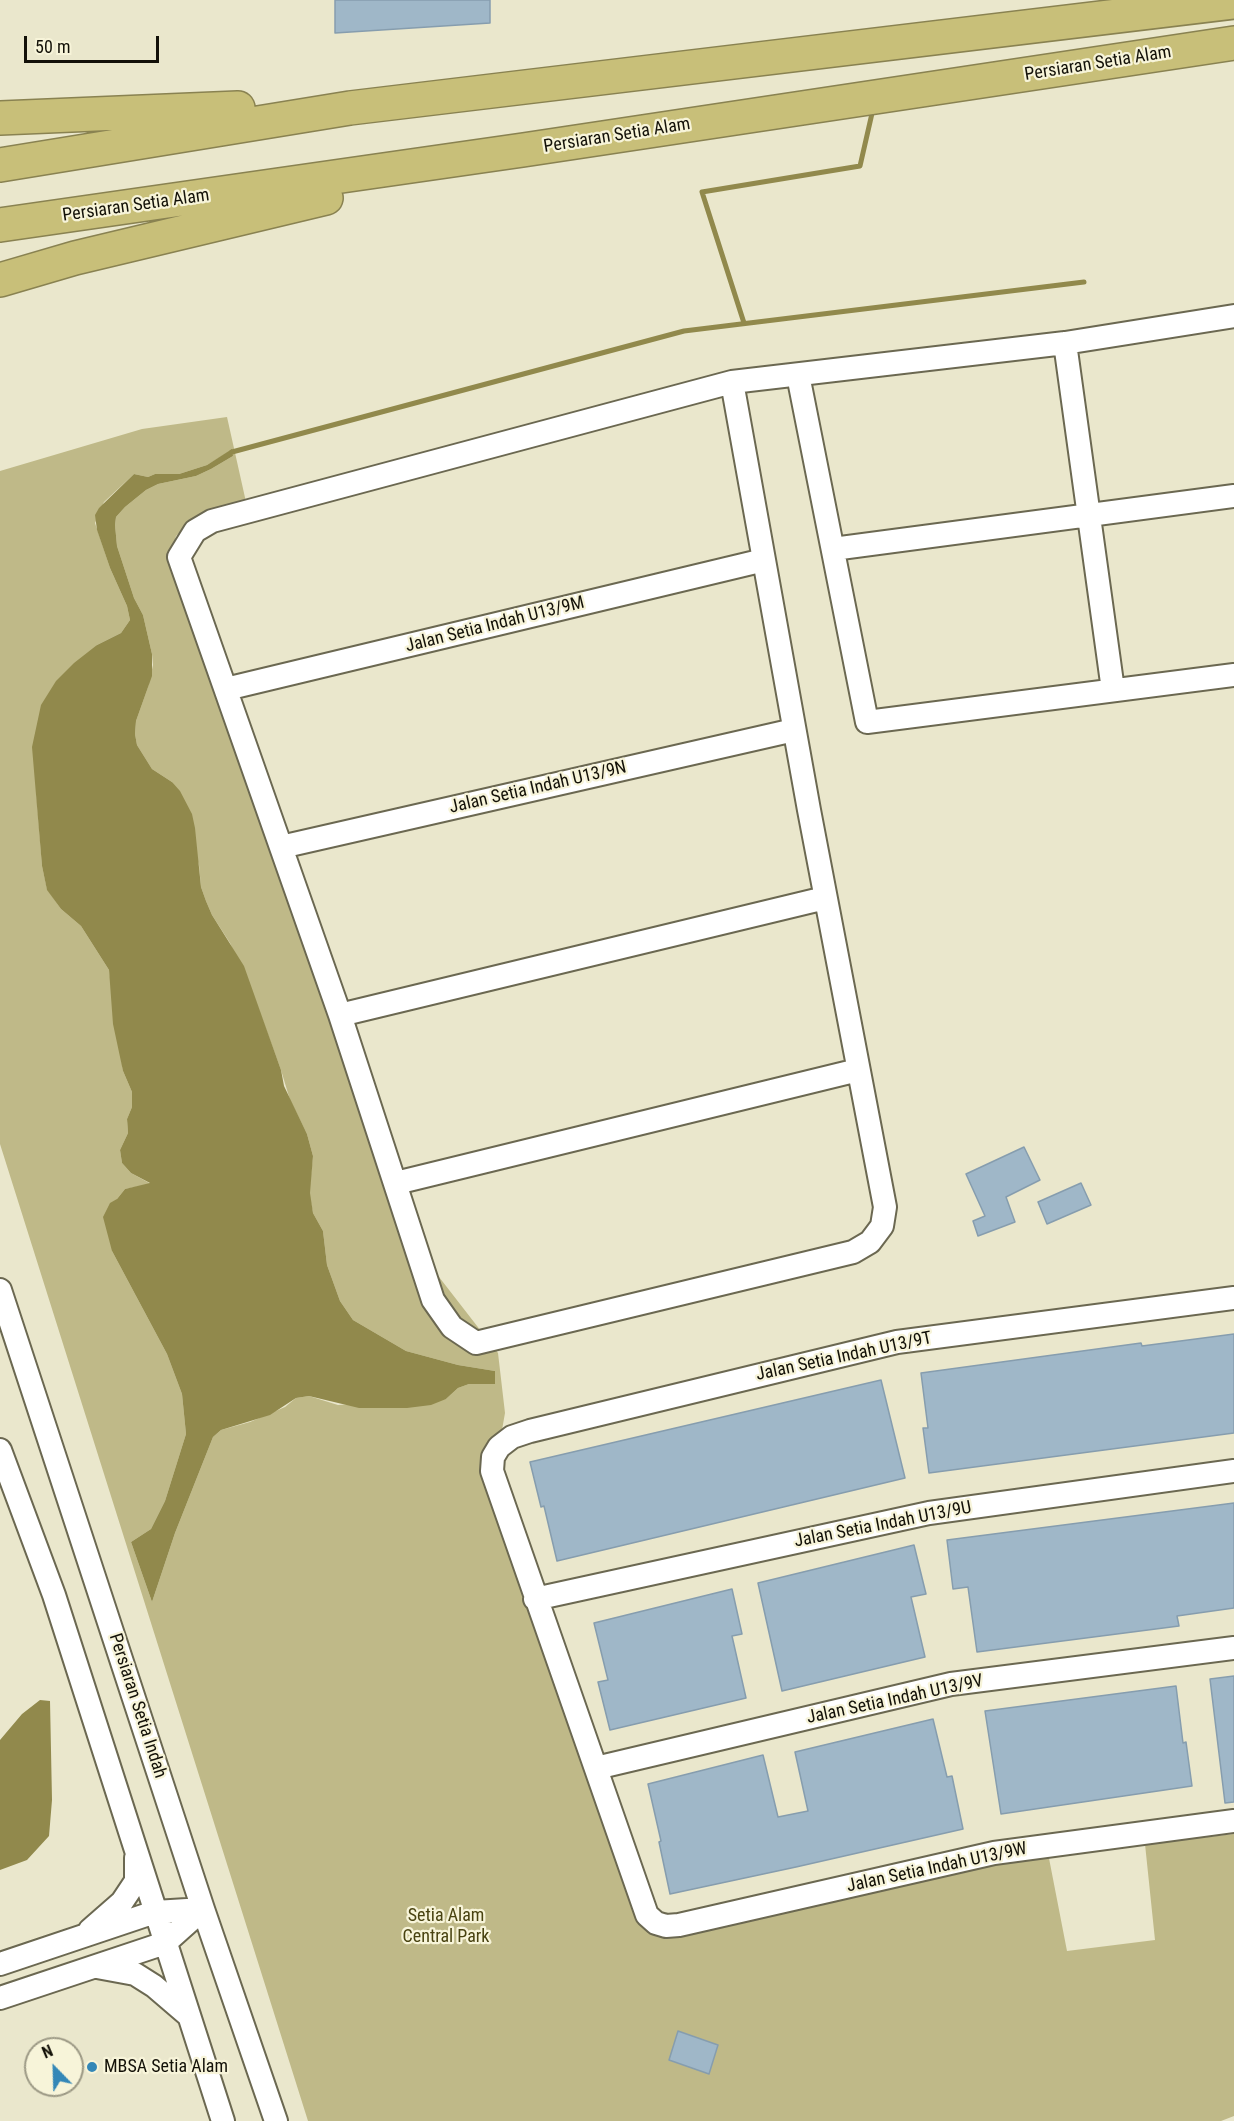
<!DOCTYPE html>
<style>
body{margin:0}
#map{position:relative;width:1234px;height:2121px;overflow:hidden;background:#eae7cc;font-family:"Roboto Condensed",sans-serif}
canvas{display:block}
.north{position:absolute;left:24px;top:2037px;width:60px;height:60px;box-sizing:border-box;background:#f7f4d9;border:2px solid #9c9985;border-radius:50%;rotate:337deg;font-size:16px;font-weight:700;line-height:24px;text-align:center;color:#131108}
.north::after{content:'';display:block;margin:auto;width:21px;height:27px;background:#3487b7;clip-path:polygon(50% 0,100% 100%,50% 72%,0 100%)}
.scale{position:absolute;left:24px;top:36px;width:135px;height:27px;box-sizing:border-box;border:3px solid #131108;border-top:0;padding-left:8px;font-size:18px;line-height:21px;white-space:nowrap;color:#131108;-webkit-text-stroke:4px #f7f4d9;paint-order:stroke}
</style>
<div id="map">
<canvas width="1234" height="2121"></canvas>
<div class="north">N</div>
<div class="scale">50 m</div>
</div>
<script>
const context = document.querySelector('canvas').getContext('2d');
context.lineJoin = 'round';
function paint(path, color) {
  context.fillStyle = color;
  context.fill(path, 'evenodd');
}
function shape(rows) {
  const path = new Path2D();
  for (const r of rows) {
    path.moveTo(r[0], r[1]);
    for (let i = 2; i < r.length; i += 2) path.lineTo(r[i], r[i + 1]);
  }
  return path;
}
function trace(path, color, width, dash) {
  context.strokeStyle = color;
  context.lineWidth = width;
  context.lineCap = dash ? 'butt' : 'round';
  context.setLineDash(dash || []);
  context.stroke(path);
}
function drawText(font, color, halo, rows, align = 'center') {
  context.font = font + ' "Roboto Condensed",sans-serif';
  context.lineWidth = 4.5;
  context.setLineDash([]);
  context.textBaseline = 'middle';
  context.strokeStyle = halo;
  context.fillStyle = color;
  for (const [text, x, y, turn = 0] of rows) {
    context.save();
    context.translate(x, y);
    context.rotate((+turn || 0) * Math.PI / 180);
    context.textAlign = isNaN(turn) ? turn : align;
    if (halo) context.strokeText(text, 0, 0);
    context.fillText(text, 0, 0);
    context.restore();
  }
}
paint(shape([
 [227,417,246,502,199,515,176,536,170,557,408,1237,498,1353,505,1413,502,1430,490,1456,658,1929,1047,1848,1067,1951,1155,1940,1145,1844,1234,1834,1234,2116,1221,2121,308,2121,0,1144,0,471,142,429],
 [232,450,233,456,211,469,196,476,158,484,146,490,125,507,116,517,115,525,117,546,134,598,143,615,152,654,153,665,148,687,136,721,135,734,137,745,152,769,172,782,199,865,201,887,206,901,212,915,230,943,252,991,281,1070,290,1100,307,1134,313,1156,309,1193,313,1213,323,1231,327,1265,340,1301,353,1320,406,1351,458,1365,495,1371,495,1384,469,1384,458,1388,446,1399,338,1405,309,1396,296,1398,285,1407,250,1422,221,1430,213,1437,175,1533,152,1602,131,1542,151,1529,165,1501,186,1434,182,1394,167,1354,112,1251,117,1199,125,1189,151,1184,131,1173,122,1163,120,1150,128,1133,127,1119,132,1107,132,1092,123,1071,109,970,81,926,61,909,47,889,42,866,36,789,97,645,121,633,130,620,127,606,110,568,95,523,104,502,134,474,148,477,155,474,179,474,207,465]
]), '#bfb988');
paint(shape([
 [232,449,233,456,211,469,196,476,158,484,146,490,125,507,116,517,115,525,117,546,134,598,143,615,152,654,152,676,136,721,135,734,137,745,152,769,172,782,180,791,192,814,195,828,201,887,206,901,212,915,244,966,281,1070,284,1086,307,1134,313,1156,310,1193,313,1213,323,1231,327,1265,340,1301,353,1320,406,1351,458,1365,495,1371,495,1384,469,1384,458,1388,446,1399,431,1405,407,1408,359,1408,309,1396,296,1398,270,1415,221,1430,213,1437,175,1533,152,1602,131,1542,151,1529,165,1501,186,1434,182,1394,167,1354,112,1251,103,1217,110,1203,117,1199,125,1189,150,1183,131,1173,122,1163,120,1150,128,1133,127,1119,132,1107,132,1092,123,1071,113,1024,109,970,81,926,61,909,47,890,42,866,32,747,41,705,56,681,74,663,97,645,121,633,130,620,127,606,110,568,97,530,95,515,99,508,134,474,148,477,155,474,179,474,207,465],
 [40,1700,50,1701,52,1800,49,1836,27,1860,0,1870,0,1740,22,1714]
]), '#91894c');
trace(shape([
 [744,323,702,192,860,166,873,109],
 [232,452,684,331,1084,282]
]), '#91894c', 5);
const building = shape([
 [335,0,490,0,490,23,335,33,335,0],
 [1024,1147,1040,1180,1006,1197,1015,1222,978,1236,973,1221,985,1216,966,1174,1024,1147],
 [1081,1183,1091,1205,1047,1224,1038,1202,1081,1183],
 [1234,1334,1234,1433,929,1473,923,1428,928,1428,921,1373,1141,1343,1142,1346,1234,1334],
 [881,1380,905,1478,557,1561,544,1506,541,1507,530,1462,881,1380],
 [1234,1503,1234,1608,1177,1616,1179,1626,977,1652,968,1587,953,1589,947,1540,1234,1503],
 [914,1545,926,1594,911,1597,925,1657,782,1691,758,1583,914,1545],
 [732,1589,742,1634,732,1636,746,1698,610,1730,598,1682,608,1680,594,1623,732,1589],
 [1234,1676,1234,1802,1225,1803,1210,1679,1234,1676],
 [1176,1686,1183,1743,1186,1742,1192,1786,1001,1814,985,1711,1176,1686],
 [933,1719,947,1777,952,1776,963,1829,796,1867,670,1894,659,1842,661,1841,648,1784,763,1755,778,1817,808,1811,795,1752,933,1719],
 [678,2031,718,2045,709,2074,669,2060,678,2031]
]);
paint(building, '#9fb7c8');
trace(building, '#869dae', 1.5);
const minor = shape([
 [1065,343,1113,690],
 [798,375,867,722,1234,675],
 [732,382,809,810,885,1207,882,1226,870,1242,853,1252,476,1343,452,1327,433,1300,340,1015,179,557,195,531,212,521,732,382,1065,343,1234,316],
 [833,549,1234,496],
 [226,689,764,560],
 [281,847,794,730],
 [340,1015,825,898],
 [396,1183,858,1070],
 [0,1290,203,1909,276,2121],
 [1234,1298,897,1342,530,1431,512,1437,499,1447,493,1457,492,1471,647,1915,656,1923,666,1926,679,1925,994,1853,1234,1821],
 [0,1450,54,1595,223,2121],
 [535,1599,929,1513,1234,1471],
 [596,1768,951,1684,1234,1648],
 [90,1930,122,1902,136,1881,136,1858],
 [0,1964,155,1912,203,1909],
 [97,1967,135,1974,154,1986,189,2016],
 [0,1998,165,1943,203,1909]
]);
const highway = shape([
 [0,118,238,108],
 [0,165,350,108,1234,2],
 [0,225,523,150,1234,43],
 [0,280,75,258,326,198]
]);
trace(minor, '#6b6851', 26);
trace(highway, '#898251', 36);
trace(minor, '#fff', 22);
trace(highway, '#c8bf79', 33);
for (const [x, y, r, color] of [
 [92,2067,6,"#3487b7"]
]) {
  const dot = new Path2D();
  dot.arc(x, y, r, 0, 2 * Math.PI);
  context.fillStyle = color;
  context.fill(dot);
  trace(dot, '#f7f4d9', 2);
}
drawText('18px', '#131108', '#f7f4d9', [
 ["Persiaran Setia Alam",1098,64,-9],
 ["Persiaran Setia Alam",617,136,-9],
 ["Persiaran Setia Alam",136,206,-8],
 ["Jalan Setia Indah U13/9M",495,625,-14],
 ["Jalan Setia Indah U13/9N",538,788,-13],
 ["Jalan Setia Indah U13/9T",844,1357,-12],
 ["Jalan Setia Indah U13/9U",883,1525,-11],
 ["Jalan Setia Indah U13/9V",895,1700,-12],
 ["Persiaran Setia Indah",137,1706,72],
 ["Jalan Setia Indah U13/9W",937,1868,-12]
]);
drawText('18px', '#484210', '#f7f4d9', [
 ["Setia Alam",446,1916],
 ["Central Park",446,1937]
]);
drawText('18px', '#131108', '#f7f4d9', [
 ["MBSA Setia Alam",104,2067]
], 'left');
</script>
